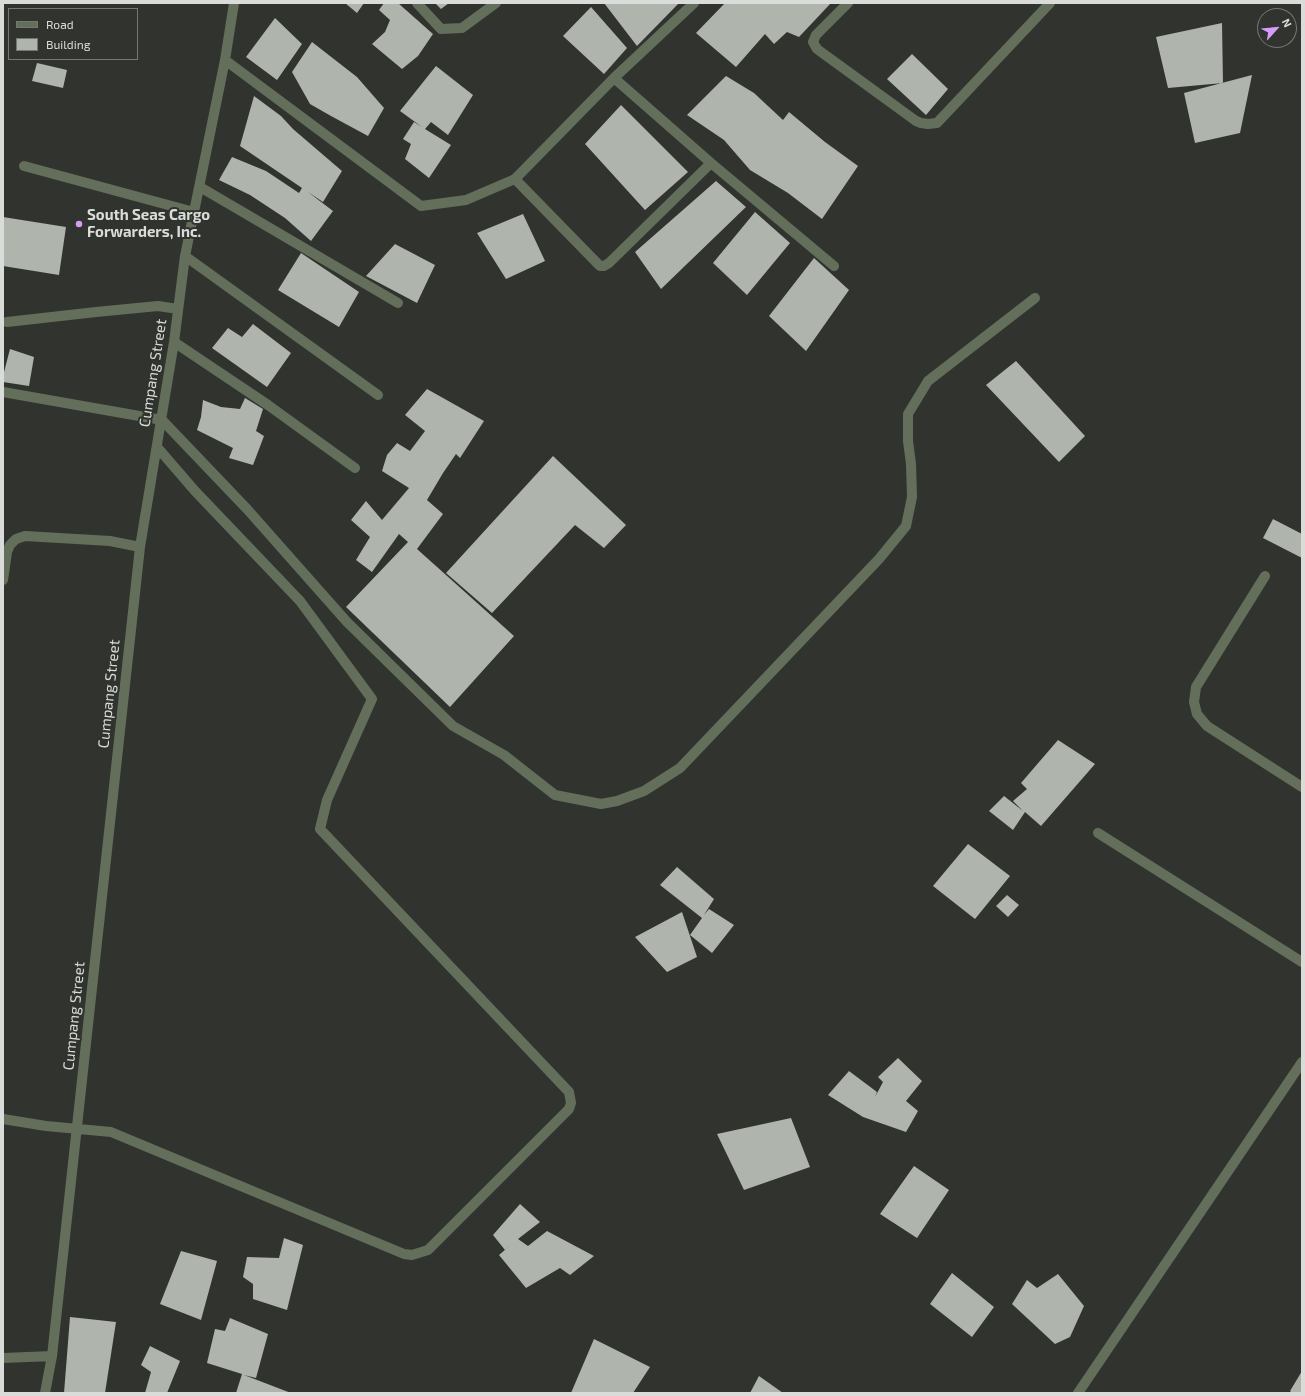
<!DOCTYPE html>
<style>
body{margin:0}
#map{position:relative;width:1305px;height:1396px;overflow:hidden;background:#31342e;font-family:"Exo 2",sans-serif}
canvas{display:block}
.frame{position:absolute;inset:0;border:4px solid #d9dcd8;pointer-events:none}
.legend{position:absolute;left:8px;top:8px;width:130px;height:52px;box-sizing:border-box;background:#31342e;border:1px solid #747772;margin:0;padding:5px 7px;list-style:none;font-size:12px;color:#d9dcd8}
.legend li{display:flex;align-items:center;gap:8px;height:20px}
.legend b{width:20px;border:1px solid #747772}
.north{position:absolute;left:1257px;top:8px;width:40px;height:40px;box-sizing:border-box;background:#31342e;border:1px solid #747772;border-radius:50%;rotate:63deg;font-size:11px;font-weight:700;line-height:16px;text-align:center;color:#d9dcd8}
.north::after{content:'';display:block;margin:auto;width:14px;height:18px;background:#d79bf9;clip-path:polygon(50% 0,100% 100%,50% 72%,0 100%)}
</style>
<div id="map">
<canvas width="1305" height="1396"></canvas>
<div class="frame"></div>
<ul class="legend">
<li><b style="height:5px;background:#636f5b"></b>Road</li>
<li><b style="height:11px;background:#afb4ac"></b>Building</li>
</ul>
<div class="north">N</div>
</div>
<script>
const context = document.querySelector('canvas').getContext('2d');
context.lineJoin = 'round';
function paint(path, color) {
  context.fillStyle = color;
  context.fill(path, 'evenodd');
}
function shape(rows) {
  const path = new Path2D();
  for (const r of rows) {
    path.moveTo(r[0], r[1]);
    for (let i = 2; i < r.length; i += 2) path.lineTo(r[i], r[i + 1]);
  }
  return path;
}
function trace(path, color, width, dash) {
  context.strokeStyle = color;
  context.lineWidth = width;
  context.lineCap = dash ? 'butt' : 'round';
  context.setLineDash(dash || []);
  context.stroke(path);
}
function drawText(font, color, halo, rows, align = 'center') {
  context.font = font + ' "Exo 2",sans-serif';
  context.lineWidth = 4;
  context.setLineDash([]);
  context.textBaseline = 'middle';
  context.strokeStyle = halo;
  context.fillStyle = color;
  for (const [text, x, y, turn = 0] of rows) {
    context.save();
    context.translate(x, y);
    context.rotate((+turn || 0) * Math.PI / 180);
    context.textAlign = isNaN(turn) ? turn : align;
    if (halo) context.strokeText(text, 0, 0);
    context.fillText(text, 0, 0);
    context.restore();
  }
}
paint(shape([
 [345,3,364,3,357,13],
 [384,3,398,3,433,34,418,56,402,69,372,44,385,32,390,20,379,10],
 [435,3,449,3,441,9],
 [604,3,679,3,637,46],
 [725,3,831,3,799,37,787,32,774,44,765,34,736,67,696,33],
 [591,7,627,48,604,74,563,36],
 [275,18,302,44,277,80,246,57],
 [1222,23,1223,83,1168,88,1156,37],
 [312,42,357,77,384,108,368,136,331,116,310,104,292,72],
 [912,54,948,89,926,115,887,79],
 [37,63,67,70,63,88,32,81],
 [436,66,473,95,448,135,431,122,425,129,451,145,429,178,405,159,411,144,403,139,414,122,422,127,400,111],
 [1252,75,1240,133,1195,143,1184,93],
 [726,76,754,93,783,120,789,112,825,142,858,166,822,219,788,193,750,170,724,140,687,115],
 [254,96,281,116,293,129,342,171,323,202,308,192,333,211,311,241,285,218,250,195,219,180,232,157,266,171,299,193,302,188,240,146],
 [621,105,688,172,645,210,585,144],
 [716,181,746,207,661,289,635,252],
 [755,212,790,243,747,295,713,263],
 [523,214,545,261,506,279,477,233],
 [3,217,66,227,59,275,3,266],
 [395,244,435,265,417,303,366,276],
 [301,253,359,292,339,327,278,290],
 [814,258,849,290,806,351,769,316],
 [253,324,291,353,267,387,212,348,228,328,242,337],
 [10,349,34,357,29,386,3,382,3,376],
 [1016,361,1085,436,1059,462,986,385],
 [427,389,484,421,460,458,456,454,443,473,427,500,443,514,417,549,514,636,450,707,346,607,408,542,399,534,372,572,356,560,370,537,351,520,366,501,382,520,409,488,382,471,387,455,397,443,410,451,425,431,405,415],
 [245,398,263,409,256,431,264,436,253,465,229,458,233,448,197,430,201,417,203,400,221,407,240,409],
 [553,456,626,525,604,548,575,525,492,613,446,573],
 [1273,519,1302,534,1302,558,1263,538],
 [1058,740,1095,764,1041,826,1025,812,1013,830,989,811,1004,796,1023,811,1013,801,1027,789,1021,783],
 [968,844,1010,876,975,919,933,886],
 [677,867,714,899,704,915,709,909,734,925,712,953,690,935,702,918,660,885],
 [1007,895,1019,905,1008,917,996,906],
 [682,912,697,957,667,972,635,937],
 [898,1058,922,1081,906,1101,918,1111,906,1132,863,1117,828,1095,849,1071,877,1092,875,1097,883,1082,878,1077],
 [791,1118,810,1167,744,1190,717,1134],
 [914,1166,949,1190,917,1238,880,1214],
 [520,1204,540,1222,518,1239,528,1246,547,1231,594,1256,570,1275,560,1268,526,1288,499,1255,513,1243,505,1250,493,1235],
 [284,1238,303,1245,287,1310,253,1299,253,1284,243,1277,247,1257,279,1258],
 [181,1251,217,1261,201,1320,160,1304],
 [952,1273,994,1307,972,1337,930,1304],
 [1058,1274,1084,1306,1070,1337,1055,1344,1012,1304,1027,1280,1037,1288],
 [70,1317,116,1322,105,1393,64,1393],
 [230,1318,268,1334,256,1378,244,1375,291,1393,236,1393,242,1374,207,1363,215,1329,225,1331],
 [594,1339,650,1367,633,1393,571,1393],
 [150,1346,180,1361,167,1393,145,1393,151,1372,141,1365],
 [1302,1371,1302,1393,1292,1393,1290,1391],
 [759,1376,783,1393,750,1393]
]), '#afb4ac');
trace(shape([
 [417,3,441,29,462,28,496,3],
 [848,3,816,35,813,42,817,49,916,121,921,123,928,124,937,123,1050,3],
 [225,60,421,206,466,200,515,179,614,78,694,3],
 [614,78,711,163,834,266],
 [24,166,194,212],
 [515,179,596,262,600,266,604,266,609,263,711,163],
 [200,187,398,303],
 [185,256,378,395],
 [7,322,96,312,158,306,178,309],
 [174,342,268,405,355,468],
 [3,392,162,420,247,509,347,622,453,726,504,755,555,795,601,804,617,801,644,791,680,768,879,559,906,526,912,497,911,464,908,441,908,414,928,381,1035,298],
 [1265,576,1196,687,1194,702,1197,714,1207,726,1302,787],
 [3,580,7,552,10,545,16,539,25,536,110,541,140,547],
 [1098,833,1302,962],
 [3,1119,46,1126,111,1132,404,1254,412,1255,428,1250,569,1109,571,1103,569,1092,320,829,327,800,372,699,300,601,195,491,157,447],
 [3,1358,52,1356],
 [45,1393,52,1356,140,547,174,342,185,256,225,60,234,3],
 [1078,1393,1302,1062]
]), '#636f5b', 10);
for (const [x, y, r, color] of [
 [79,224,4,"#d79bf9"]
]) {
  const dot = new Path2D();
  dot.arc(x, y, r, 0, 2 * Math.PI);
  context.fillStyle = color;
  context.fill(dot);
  trace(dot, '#31342e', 1.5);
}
drawText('bold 15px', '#d9dcd8', '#31342e', [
 ["South Seas Cargo",87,215],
 ["Forwarders, Inc.",87,232]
], 'left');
drawText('15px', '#d9dcd8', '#31342e', [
 ["Cumpang Street",153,373,-81],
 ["Cumpang Street",109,694,-84],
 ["Cumpang Street",74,1016,-84]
]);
</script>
